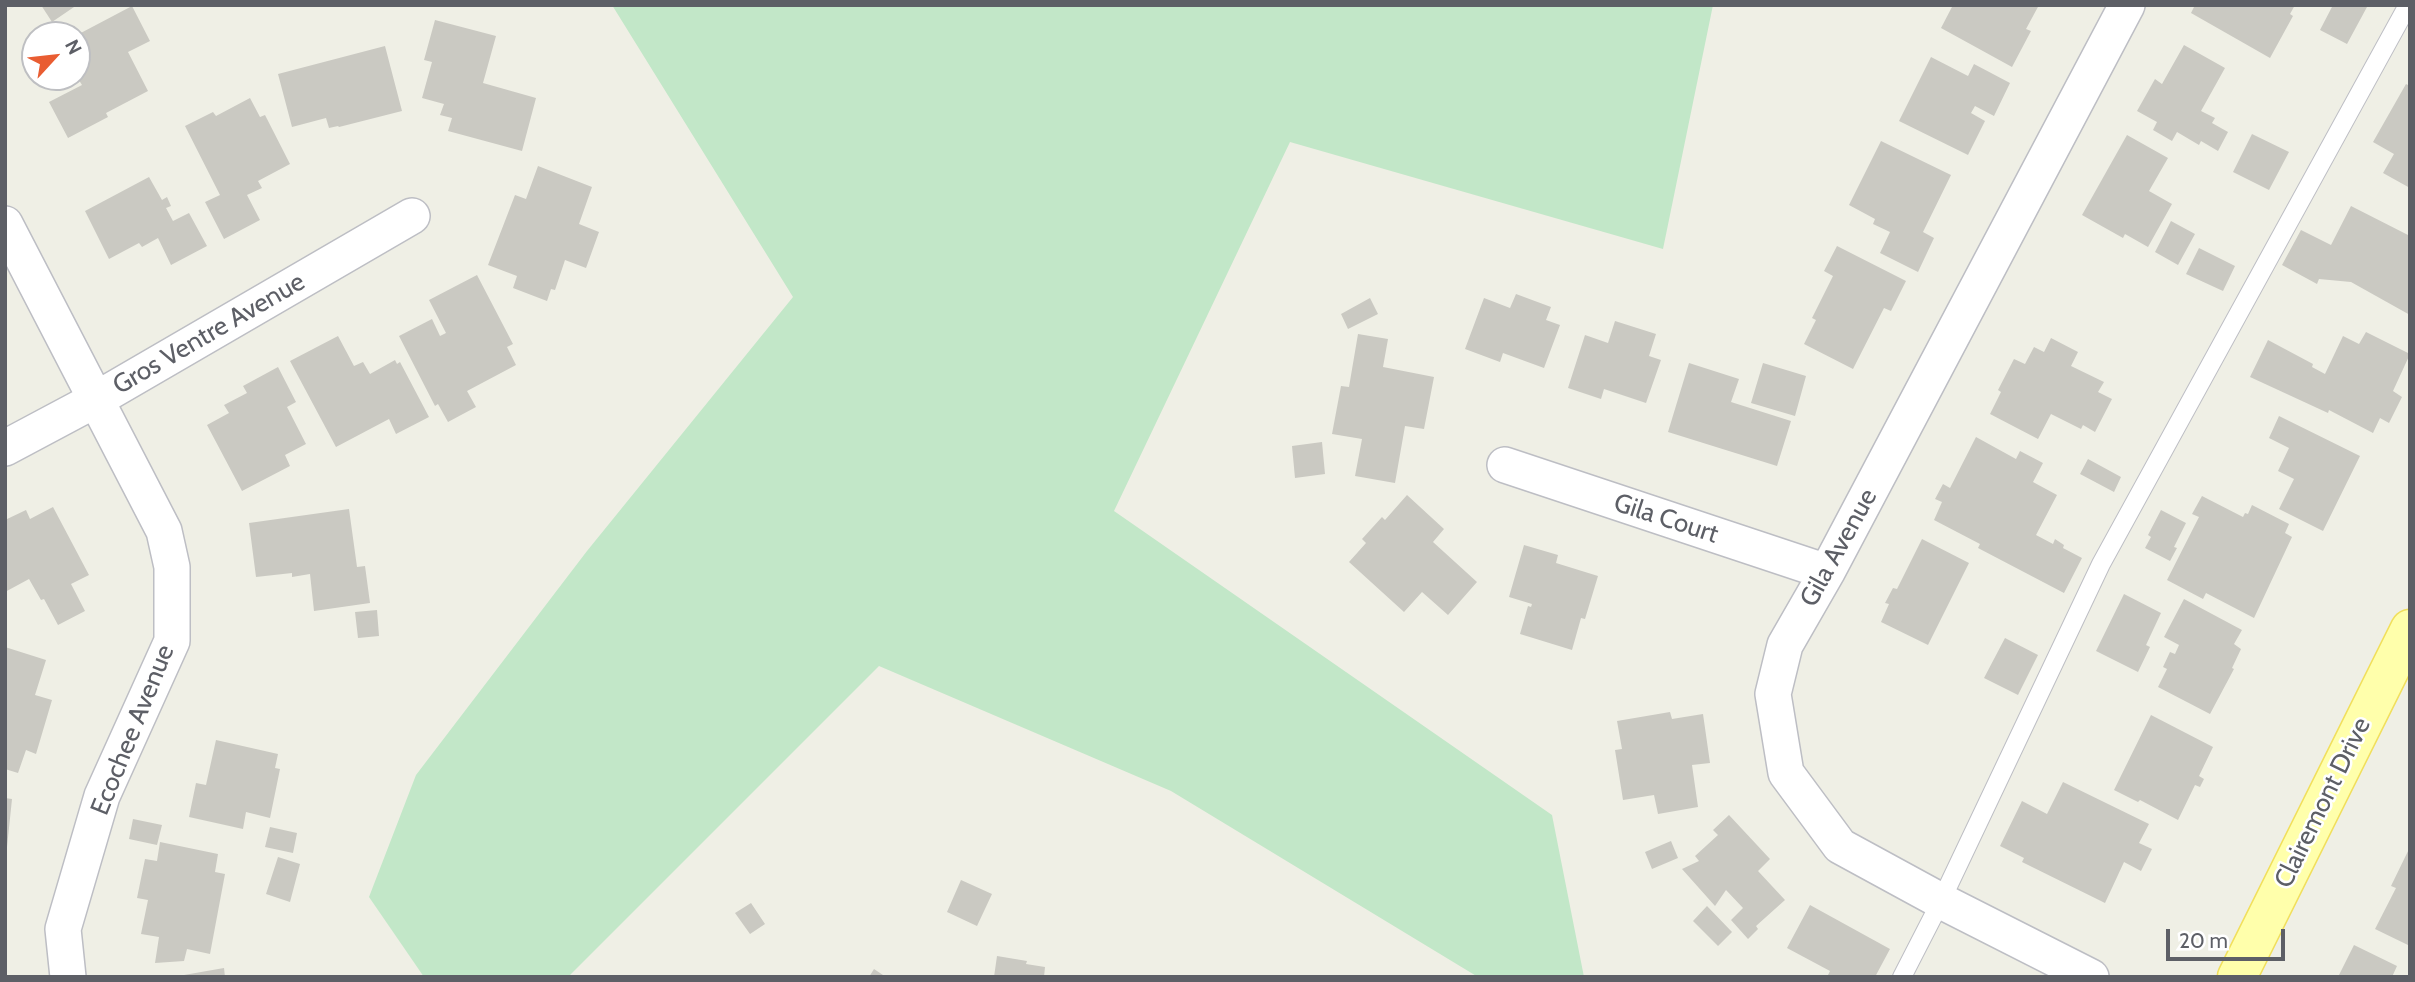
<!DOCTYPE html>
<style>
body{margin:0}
#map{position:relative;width:2415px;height:982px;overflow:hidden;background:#efefe5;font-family:Cabin,sans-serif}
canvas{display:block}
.frame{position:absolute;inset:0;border:7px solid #5d5f66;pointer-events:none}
.north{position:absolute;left:21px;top:21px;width:70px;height:70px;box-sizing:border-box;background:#fff;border:2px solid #bebfc2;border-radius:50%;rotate:63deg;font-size:19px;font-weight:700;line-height:28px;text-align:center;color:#5d5f66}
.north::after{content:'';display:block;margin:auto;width:24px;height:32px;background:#e95d32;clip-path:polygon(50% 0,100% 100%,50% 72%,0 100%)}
.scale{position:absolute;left:2166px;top:929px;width:119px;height:32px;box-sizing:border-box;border:4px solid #5d5f66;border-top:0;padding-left:9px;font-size:21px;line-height:24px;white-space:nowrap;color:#5d5f66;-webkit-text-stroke:5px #fff;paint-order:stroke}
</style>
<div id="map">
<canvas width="2415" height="982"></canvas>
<div class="frame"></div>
<div class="north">N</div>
<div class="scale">20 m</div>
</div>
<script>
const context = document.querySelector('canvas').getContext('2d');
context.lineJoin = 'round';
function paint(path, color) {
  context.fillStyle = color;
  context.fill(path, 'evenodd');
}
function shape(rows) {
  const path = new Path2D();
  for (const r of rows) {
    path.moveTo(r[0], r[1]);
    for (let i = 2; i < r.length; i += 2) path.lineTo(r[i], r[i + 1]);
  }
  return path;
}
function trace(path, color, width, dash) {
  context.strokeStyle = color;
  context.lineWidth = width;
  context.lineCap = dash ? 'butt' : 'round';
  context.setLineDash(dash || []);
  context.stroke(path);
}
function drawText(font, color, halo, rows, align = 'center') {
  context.font = font + ' Cabin,sans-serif';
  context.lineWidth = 5;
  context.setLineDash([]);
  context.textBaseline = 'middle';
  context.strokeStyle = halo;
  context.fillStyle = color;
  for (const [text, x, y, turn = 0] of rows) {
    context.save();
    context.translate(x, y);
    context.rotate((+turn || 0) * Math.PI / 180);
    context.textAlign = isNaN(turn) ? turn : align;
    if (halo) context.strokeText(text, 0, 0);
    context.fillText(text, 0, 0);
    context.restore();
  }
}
paint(shape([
 [612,5,1713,5,1663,249,1290,142,1114,511,1552,815,1584,977,1478,977,1171,791,879,666,568,977,424,977,369,897,416,775,587,551,793,297]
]), '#c2e7c8');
paint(shape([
 [41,5,77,5,52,22],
 [1953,5,2039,5,2026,29,2031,31,2012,67,1941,28],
 [2195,5,2295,5,2290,14,2293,16,2270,58,2191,13],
 [2333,5,2367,7,2347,44,2320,30],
 [132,6,150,41,128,52,148,91,106,113,108,117,68,138,49,102,82,85,77,77,77,35],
 [435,20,496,36,483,83,536,98,522,151,448,131,452,118,440,115,444,104,422,98,432,62,424,60],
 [2184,45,2225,68,2201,111,2215,118,2212,123,2228,132,2218,151,2201,141,2199,145,2177,132,2172,141,2153,130,2157,122,2137,111,2155,79,2162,84],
 [385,46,402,111,339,127,338,126,329,128,326,118,292,127,278,74],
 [1931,57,1968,76,1974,64,2010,83,1994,116,1975,106,1971,113,1985,121,1968,155,1899,121],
 [2406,84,2410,86,2410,188,2383,173,2394,154,2373,142],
 [250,98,260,117,265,115,290,164,258,181,262,188,247,195,260,220,224,239,205,202,220,195,185,126,213,112,216,116],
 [2252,134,2289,152,2269,190,2233,172],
 [2127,135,2168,158,2149,191,2172,204,2148,247,2125,234,2123,238,2082,215],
 [1881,141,1951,175,1923,232,1934,238,1918,272,1880,253,1890,232,1873,224,1875,219,1849,205],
 [538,166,592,187,579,224,599,232,586,268,565,260,555,290,551,289,547,301,513,288,517,276,488,265,515,195,526,199],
 [149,177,162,200,167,197,171,206,166,208,173,221,189,213,207,246,171,265,158,238,142,247,139,243,109,259,85,211],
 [2351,206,2410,236,2410,315,2351,282,2319,279,2317,284,2282,265,2301,230,2331,245],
 [2171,221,2195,234,2178,265,2155,252],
 [1837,246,1906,281,1891,311,1884,308,1853,369,1804,344,1816,320,1812,318,1833,276,1824,271],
 [2199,248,2235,266,2223,291,2186,274],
 [477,275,513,344,507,347,516,365,467,391,476,407,448,422,438,404,435,406,399,336,432,319,440,336,446,333,429,300],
 [1516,294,1551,307,1546,320,1560,325,1544,368,1503,353,1500,362,1465,349,1484,298,1510,308],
 [1370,298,1378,314,1348,329,1341,314],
 [1615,321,1656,334,1649,356,1661,360,1646,403,1604,389,1601,399,1568,388,1585,335,1608,343],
 [2366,332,2410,354,2393,391,2402,397,2389,423,2380,418,2373,433,2329,410,2328,413,2250,377,2268,340,2313,364,2312,367,2325,374,2343,336,2359,344],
 [1358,334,1388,339,1383,367,1434,377,1424,429,1405,426,1395,483,1355,476,1362,439,1332,434,1341,386,1349,387],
 [338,336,354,366,363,362,370,374,395,360,397,364,400,362,429,417,396,434,389,419,336,447,290,361],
 [2051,338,2078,352,2071,366,2104,382,2098,392,2112,399,2095,432,2083,425,2081,429,2051,414,2038,439,1990,414,2001,392,1998,390,2014,359,2025,364,2034,347,2044,352],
 [1689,363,1739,379,1731,402,1791,421,1777,466,1668,432],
 [1763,363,1806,376,1795,416,1751,403],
 [278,367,296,402,287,407,306,444,285,455,290,466,242,491,207,425,229,413,224,405,247,393,243,386],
 [2279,416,2360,456,2323,531,2279,509,2294,479,2278,471,2289,448,2269,438],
 [1976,437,2016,459,2020,451,2043,463,2033,482,2057,495,2036,535,2053,544,2055,539,2064,545,2063,548,2082,558,2064,593,1978,548,1980,544,1934,520,1942,502,1935,499,1943,484,1950,488],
 [1322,442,1325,474,1295,478,1292,446],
 [2088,459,2121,477,2114,492,2080,474],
 [1407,495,1444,529,1433,542,1477,582,1448,615,1422,592,1404,612,1349,562,1366,543,1362,539,1382,517,1385,520],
 [2202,496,2243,517,2245,513,2248,514,2252,505,2289,524,2285,533,2292,537,2254,618,2206,593,2203,599,2167,580,2199,517,2192,514],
 [53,507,89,575,71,584,85,611,58,625,44,599,41,600,29,579,5,592,5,520,26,510,30,519],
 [349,509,357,567,365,566,370,603,314,611,310,574,292,577,292,573,256,577,249,523],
 [2161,510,2186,523,2174,547,2177,548,2170,561,2145,548,2151,537,2148,535],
 [1922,539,1969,563,1928,645,1881,622,1889,604,1885,603,1893,588,1897,589],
 [1524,545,1558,555,1556,563,1598,576,1585,619,1581,618,1572,650,1520,634,1528,606,1531,607,1532,604,1509,597],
 [2124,594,2161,613,2146,645,2150,647,2138,672,2096,651],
 [2184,599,2242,630,2234,644,2241,649,2232,668,2234,669,2210,714,2158,687,2167,669,2163,667,2170,652,2175,654,2179,645,2164,637],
 [377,610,379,636,358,638,355,612],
 [2005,638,2038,655,2018,695,1984,678],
 [5,647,46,660,35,695,52,700,36,754,26,750,18,773,5,769],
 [1670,712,1672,719,1703,714,1710,763,1692,765,1698,807,1658,814,1654,795,1623,800,1615,750,1622,749,1617,721],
 [2151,715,2213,747,2199,776,2204,779,2200,787,2195,785,2178,820,2140,800,2138,802,2114,790],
 [216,740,278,754,275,768,280,769,270,818,246,812,243,829,189,817,196,783,206,785],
 [2063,782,2149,824,2139,843,2152,849,2141,871,2124,862,2105,903,2022,862,2024,858,2000,846,2022,801,2047,814],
 [5,798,12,799,7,847,5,847],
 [1729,815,1770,859,1758,871,1785,900,1756,926,1758,929,1748,939,1731,920,1743,908,1726,890,1715,906,1682,869,1699,861,1695,856,1718,835,1713,830],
 [133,819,162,825,157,845,129,839],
 [270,827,297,833,293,853,265,847],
 [1671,841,1678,858,1652,869,1645,852],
 [160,842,218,854,215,872,225,874,210,954,187,949,184,961,155,963,159,937,141,934,148,900,137,898,145,859,157,861],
 [2410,847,2410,946,2375,929,2396,888,2391,886],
 [278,857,300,864,290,902,266,894],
 [961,880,992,894,977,926,947,912],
 [751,903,765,924,750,934,735,913],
 [1810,905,1890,949,1875,977,1827,977,1830,971,1787,948],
 [1707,906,1732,932,1718,946,1693,921],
 [2354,945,2397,966,2392,977,2338,977],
 [997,956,1027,961,1026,964,1045,967,1044,977,994,977],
 [224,968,225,977,184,977,184,975],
 [874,969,886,977,869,977]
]), '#cac9c2');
const lane = shape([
 [1902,977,1941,901,2101,564,2408,5]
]);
const street = shape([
 [5,224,164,531,172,567,172,641,102,796,63,929,68,977],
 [5,448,97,399,412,216],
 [1505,465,1827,572],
 [2091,977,1941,901,1840,846,1786,773,1773,694,1785,645,1827,572,2127,5]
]);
const primary = shape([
 [2237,977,2410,629]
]);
trace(lane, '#bdbec4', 20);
trace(street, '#bdbec4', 38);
trace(primary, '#f1df5c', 41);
trace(lane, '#fff', 18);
trace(street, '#fff', 35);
trace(primary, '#ffffab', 38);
drawText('26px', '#5d5f66', '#fff', [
 ["Gros Ventre Avenue",209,334,-30],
 ["Gila Court",1666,519,18],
 ["Gila Avenue",1839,548,-61],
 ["Ecochee Avenue",133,730,-68],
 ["Clairemont Drive",2323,803,-64]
]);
</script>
